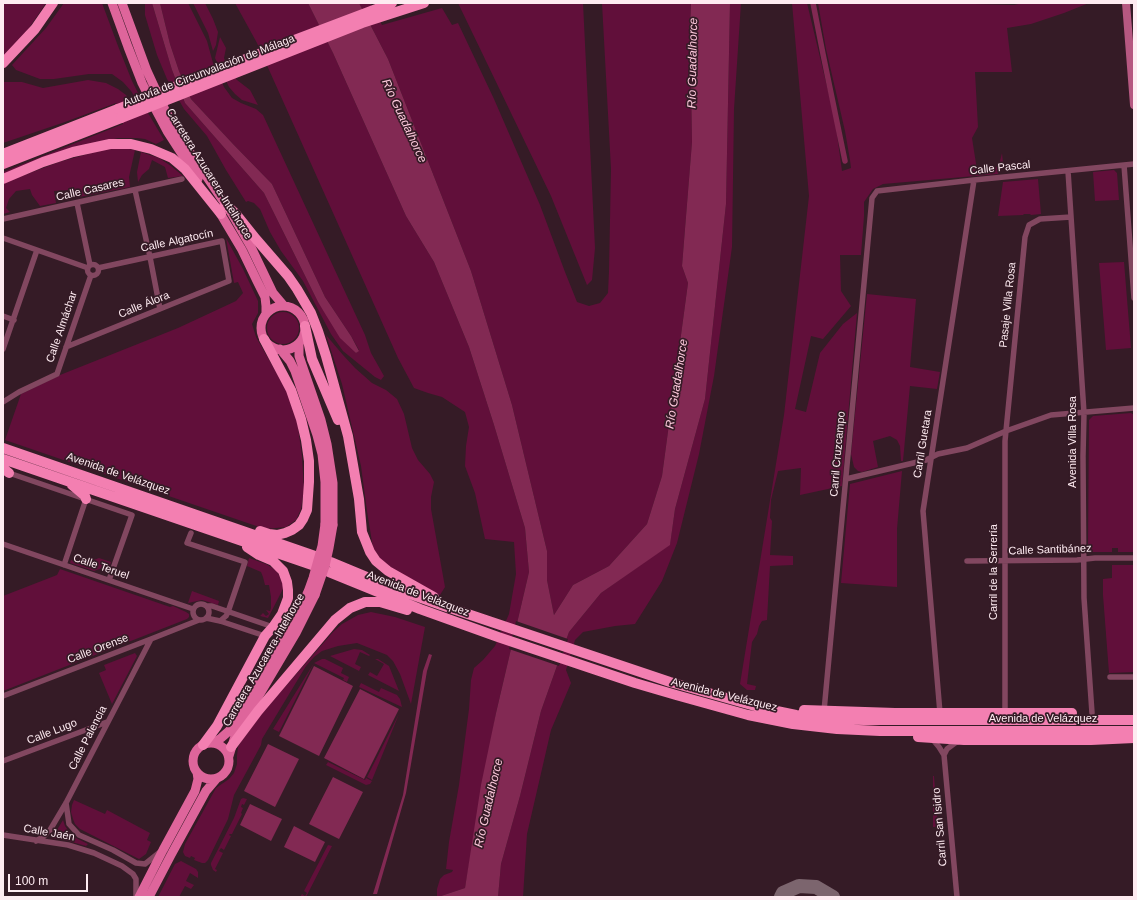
<!DOCTYPE html>
<meta charset="utf-8">
<style>
body{margin:0}
#map{position:relative;width:1137px;height:900px;overflow:hidden;background:#351b26;font-family:Helvetica,sans-serif}
canvas{display:block}
.frame{position:absolute;inset:0;border:4px solid #feebf1;pointer-events:none}
.scale{position:absolute;left:8px;top:874px;width:80px;height:18px;box-sizing:border-box;border:2px solid #feebf1;border-top:0;padding-left:5px;font-size:12px;line-height:14px;white-space:nowrap;color:#feebf1;-webkit-text-stroke:3px #351b26;paint-order:stroke}
</style>
<div id="map">
<canvas width="1137" height="900"></canvas>
<div class="frame"></div>
<div class="scale">100 m</div>
</div>
<script>
const context = document.querySelector('canvas').getContext('2d');
context.lineJoin = 'round';
function paint(path, color) {
  context.fillStyle = color;
  context.fill(path, 'evenodd');
}
function shape(rows) {
  const path = new Path2D();
  for (const r of rows) {
    if (r.length === 3) {
      path.moveTo(r[0] + r[2], r[1]);
      path.arc(r[0], r[1], r[2], 0, 2 * Math.PI);
      continue;
    }
    path.moveTo(r[0], r[1]);
    for (let i = 2; i < r.length; i += 2) path.lineTo(r[i], r[i + 1]);
  }
  return path;
}
function trace(path, color, width, dash) {
  context.strokeStyle = color;
  context.lineWidth = width;
  context.lineCap = dash ? 'butt' : 'round';
  context.setLineDash(dash || []);
  context.stroke(path);
}
function drawText(font, color, halo, rows, align = 'center') {
  context.font = font + ' Helvetica,sans-serif';
  context.lineWidth = 3.5;
  context.setLineDash([]);
  context.textBaseline = 'middle';
  context.strokeStyle = halo;
  context.fillStyle = color;
  for (const [text, x, y, turn = 0] of rows) {
    context.save();
    context.translate(x, y);
    context.rotate((+turn || 0) * Math.PI / 180);
    context.textAlign = isNaN(turn) ? turn : align;
    if (halo) context.strokeText(text, 0, 0);
    context.fillText(text, 0, 0);
    context.restore();
  }
}
paint(shape([
 [3,3,46,3,25,34,3,57],
 [64,3,102,3,118,46,132,81,148,113,164,140,156,144,145,139,137,138,118,138,94,144,3,176,3,172,123,124,116,103,65,122,3,143,3,82,22,82,43,88,88,80,106,83,118,89,126,95,134,107,140,105,131,91,123,82,112,74,89,74,54,79,40,79,16,70,12,65,46,28],
 [145,3,152,3,172,70,185,103,264,193,318,302,356,353,359,350,351,336,325,297,272,184,233,144,191,99,179,71,170,44,160,3,188,3,207,41,213,63,224,87,232,98,241,103,256,109,263,115,365,335,371,353,384,376,381,380,375,377,343,351,331,334,303,281,281,251,270,232,260,209,254,203,248,201,246,202,226,170,207,136,184,109,167,79,157,55,145,15],
 [193,3,205,3,213,19,218,32,216,45,213,51,208,33],
 [235,3,308,3,333,53,406,216,434,262,469,347,494,425,525,528,529,572,496,713,465,888,438,897,437,897,437,889,440,879,444,875,452,872,453,870,446,869,449,842,459,785,469,709,471,680,474,668,483,660,495,646,509,614,516,574,514,542,485,539,475,493,465,466,466,446,469,427,465,412,442,397,428,393,414,388,398,358,257,43],
 [359,3,370,3,382,25,442,8,452,25,458,23,494,99,540,205,565,272,577,302,589,306,600,303,608,293,609,271,611,169,602,3,691,3,690,29,692,142,682,266,688,283,662,476,647,524,609,566,573,585,554,615,547,580,547,551,512,405,471,271,388,59],
 [458,3,583,3,595,248,592,280,587,285,551,196],
 [730,3,741,3,734,109,732,247,714,376,699,454,677,543,662,581,635,624,615,626,583,632,575,640,566,670,571,683,551,730,527,834,523,897,498,897,501,864,520,796,541,711,569,632,601,593,670,544,675,509,705,399,726,204],
 [792,3,807,3,835,120,842,171,851,168,850,160,845,131,826,49,818,3,935,3,1014,5,1023,3,1089,3,1064,13,1031,24,1007,28,1012,72,975,72,978,127,972,138,977,170,993,169,999,165,1002,153,1003,163,998,174,883,184,873,189,864,202,864,216,861,255,840,255,841,291,851,306,823,339,811,336,795,409,806,412,820,353,843,324,857,313,842,486,800,495,801,468,778,471,771,500,770,518,772,521,770,555,793,556,793,565,770,566,767,620,762,621,759,626,757,634,752,642,747,684,756,686,755,690,747,690,740,684,784,415,809,196],
 [220,37,226,48,224,58,228,69,237,80,250,90,258,105,242,100,235,94,229,87,215,58],
 [109,148,123,148,135,150,129,177,130,187,64,200,69,190,54,191,56,203,40,206,32,195,30,189,16,191,9,199,6,208,10,212,3,214,3,183,59,162],
 [141,152,159,158,171,166,183,176,168,178,165,167,152,160,149,169,142,175,138,182,137,172],
 [1114,170,1117,173,1119,200,1095,201,1093,172],
 [1038,179,1041,214,1031,215,1030,214,1024,214,1023,215,998,216,1003,182],
 [226,238,243,269,258,301,258,313,252,324,256,337,287,391,297,420,302,456,304,490,301,509,296,520,286,527,265,529,5,440,21,394,60,375,178,328,236,301,243,293,238,282,234,283],
 [1124,262,1131,348,1106,350,1099,263],
 [867,294,916,299,910,367,940,372,937,389,910,386,903,461,901,461,900,446,897,440,890,436,873,441,878,467,862,472,858,471,854,467,851,454],
 [283,328,16],
 [326,335,343,355,355,368,372,383,386,390,397,399,404,414,412,448,418,460,430,474,434,482,431,497,431,509,445,587,440,595,417,585,382,561,373,548,367,511,361,466,342,384],
 [1131,413,1134,415,1134,552,1118,552,1118,548,1112,548,1112,552,1092,552,1088,548,1089,420,1093,416],
 [902,471,897,529,897,587,841,583,850,484],
 [99,558,111,562,110,565,94,571,70,563,71,560,83,564],
 [249,558,266,564,276,570,279,575,284,587,268,618,260,616,263,613,266,616,269,614,266,610,270,611,271,608,271,597,269,585,265,585,263,577,261,572,247,566],
 [1112,565,1134,565,1134,672,1109,673,1103,595,1103,579,1112,578],
 [60,569,170,607,173,606,186,612,189,614,189,617,187,619,3,691,3,596,57,575],
 [192,591,219,601,218,605,202,600,188,603],
 [371,612,395,617,425,627,411,704,400,674,393,661,387,655,357,643,338,646,322,651,314,657,306,666,262,739,261,745,234,795,228,819,208,860,205,863,202,863,194,860,195,858,191,856,190,858,185,856,183,852,185,844,216,788,229,779,234,773,237,764,237,756,238,747,249,728,333,632,342,624,358,615],
 [354,649,362,650,370,655,369,656,360,652,355,664,361,667,359,671,330,656],
 [135,653,137,656,112,704,99,673,106,670,104,665],
 [322,659,325,659,343,668,341,673,349,677,347,682,343,680,344,678,314,663,279,732,273,729,314,663],
 [375,659,378,659,389,666,399,691,368,675,370,672,377,676,384,664],
 [361,683,379,692,381,688,397,695,400,699,402,707,359,687],
 [399,714,372,780,367,777],
 [328,762,365,780,366,778,372,781,370,784,366,785,326,765],
 [933,776,934,776,938,827,933,827],
 [243,798,247,799,244,805,242,804,241,807,243,808,241,813,242,814,232,834,230,834,229,835,231,836,224,850,221,848,219,851,223,853,215,869,217,870,216,872,213,870,211,865,211,863,234,818,241,799],
 [74,800,105,814,107,810,150,833,147,840,151,842,146,854,139,859,137,858,80,829,75,824,73,819,71,812,72,805],
 [63,820,65,826,70,833,76,838,88,844,86,846,65,840,51,838,57,830],
 [328,845,332,846,306,897,300,897,302,894,305,896,307,893,304,891],
 [181,861,196,869,198,872,198,878,190,873,186,881,194,885,191,889,185,886,179,897,158,897,175,864]
]), '#610f3a');
paint(shape([
 [152,3,160,3,170,44,179,71,191,99,233,144,272,184,325,297,351,336,359,351,356,353,340,338,318,302,264,193,185,103,172,70],
 [308,3,359,3,388,59,471,271,512,405,547,551,547,580,554,615,573,585,609,566,647,524,662,476,688,283,682,266,692,142,690,29,691,3,730,3,726,204,705,399,675,509,670,545,601,593,569,632,541,711,520,796,501,864,498,897,438,897,465,888,481,785,496,713,529,572,525,528,494,425,469,347,434,262,406,216,333,53],
 [429,654,432,655,427,671,406,793,377,894,373,894,403,795,423,671],
 [314,666,353,686,319,756,279,736],
 [360,689,399,709,364,779,324,758],
 [268,744,299,759,275,807,244,791],
 [333,777,363,792,339,839,309,824],
 [250,804,282,819,271,841,240,825],
 [294,826,325,842,315,862,284,847]
]), '#822953');
paint(shape([
 [516,621,568,639,559,666,509,649]
]), '#351b26');
trace(shape([
 [813,3,823,54,845,161]
]), '#822953', 5.5);
trace(shape([
 [781,897,783,893,799,886,816,887,833,897]
]), '#7c656e', 14);
trace(shape([
 [1124,165,1134,298],
 [1068,171,1084,413,1083,456,1084,598,1092,713],
 [135,190,150,257,160,309],
 [77,203,90,265],
 [3,219,182,179],
 [3,238,88,268],
 [93,270,5.5],
 [3,316,14,320],
 [66,347,229,281,222,241,98,268],
 [3,349,37,250],
 [3,402,19,392,57,374,91,275],
 [6,473,9,473,132,515,109,580],
 [846,479,926,460,938,454,967,448,1006,431,1051,415,1134,408],
 [191,533,187,543,245,562,228,612,226,616,220,621],
 [3,544,193,609],
 [967,561,1077,560,1095,558,1134,558],
 [64,565,86,499],
 [201,612,8],
 [207,606,212,606,273,627],
 [206,618,220,621,265,636],
 [1110,677,1134,677],
 [3,696,151,639,199,620],
 [824,711,872,198,877,191,974,180,1134,164],
 [940,713,923,511,974,180],
 [1005,713,1005,441,1025,237,1029,225,1040,219,1071,217],
 [930,739,934,741,939,747,944,755,957,897],
 [944,755,947,749,955,743,958,742],
 [3,761,107,722],
 [66,803,69,824,79,835,113,850,136,863,145,864,160,852],
 [3,835,68,845,94,853,122,866,133,874,136,879,136,897],
 [36,841,43,837,50,830,66,803,151,639]
]), '#824760', 5.5);
trace(shape([
 [1126,3,1134,105]
]), '#b65881', 8);
trace(shape([
 [112,3,128,47,142,83,151,101,167,131,198,179],
 [122,3,147,71,165,110,183,142,232,214,251,247,273,293,284,306],
 [217,208,242,250,257,281,265,297,266,306,266,314],
 [283,328,22],
 [299,343,299,356,321,420,327,444,333,483,333,525],
 [280,349,290,361,295,371,317,435,322,454,325,482,325,524],
 [211,761,18],
 [213,743,221,738,229,731,237,719,288,631,308,592],
 [229,756,235,736,296,633,315,595],
 [139,897,163,850,195,791,198,779,197,772],
 [149,897,171,855,206,791,217,778]
]), '#de659b', 9);
trace(shape([
 [3,63,35,29,53,3],
 [3,154,118,109],
 [3,164,121,118],
 [3,179,43,162,73,152,110,144,131,144,151,149,172,158,185,169,221,214],
 [225,204,236,214,256,239,288,276,297,289,311,313,318,331,326,356,348,436,359,499,362,532,370,552,376,561,388,571,434,597],
 [305,326,312,359,338,420],
 [3,448,315,556],
 [3,459,312,565],
 [3,468,9,473],
 [72,485,85,496,86,499],
 [260,531,269,534,277,535,285,533,292,530,299,525,303,519,307,510,309,482,309,461,306,440,301,419,291,390,264,339],
 [331,562,396,589,441,605,670,682,762,708,796,715,830,719,864,720,1134,720],
 [329,572,420,609,498,637,635,683,676,695,748,715,793,724,837,729,880,731,1134,731],
 [804,710,895,713,1072,713],
 [918,737,964,740,1091,740,1134,738],
 [203,745,217,726,265,636,273,627,282,614,288,598,288,590,287,582,283,571,273,561,259,555,247,547],
 [231,747,258,711,335,620,350,608,365,602,380,602,407,610]
]), '#f37fb1', 10);
trace(shape([
 [308,592,313,578,322,546,325,524],
 [315,595,325,566,329,548,333,525]
]), '#de659b', 9);
trace(shape([
 [118,109,292,41,392,3],
 [121,118,362,23,424,3]
]), '#f37fb1', 10);
drawText('11px', '#feebf1', '#351b26', [
 ["Autovía de Circunvalación de Málaga",209,71,-21],
 ["Calle Pascal",1000,168,-6],
 ["Carretera Azucarera-Intelhorce",209,174,58],
 ["Calle Casares",90,190,-13],
 ["Calle Algatocín",177,241,-12],
 ["Calle Álora",144,305,-22],
 ["Pasaje Villa Rosa",1008,305,-84],
 ["Calle Almáchar",62,327,-71],
 ["Avenida Villa Rosa",1073,442,-90],
 ["Carril Guetara",923,444,-81],
 ["Carril Cruzcampo",838,454,-85],
 ["Avenida de Velázquez",118,474,19],
 ["Calle Santibánez",1050,550,-2],
 ["Calle Teruel",101,567,19],
 ["Carril de la Serrería",994,572,-90],
 ["Avenida de Velázquez",418,594,21],
 ["Calle Orense",98,649,-21],
 ["Carretera Azucarera-Intelhorce",264,660,-60],
 ["Avenida de Velázquez",724,695,14],
 ["Avenida de Velázquez",1043,719],
 ["Calle Lugo",52,732,-21],
 ["Calle Palencia",88,738,-63],
 ["Carril San Isidro",940,827,-95],
 ["Calle Jaén",49,833,10]
]);
drawText('italic 12px', '#fdc9dc', '#351b26', [
 ["Río Guadalhorce",693,63,-89],
 ["Río Guadalhorce",404,121,65],
 ["Río Guadalhorce",677,384,-81],
 ["Río Guadalhorce",489,803,-77]
]);
</script>
